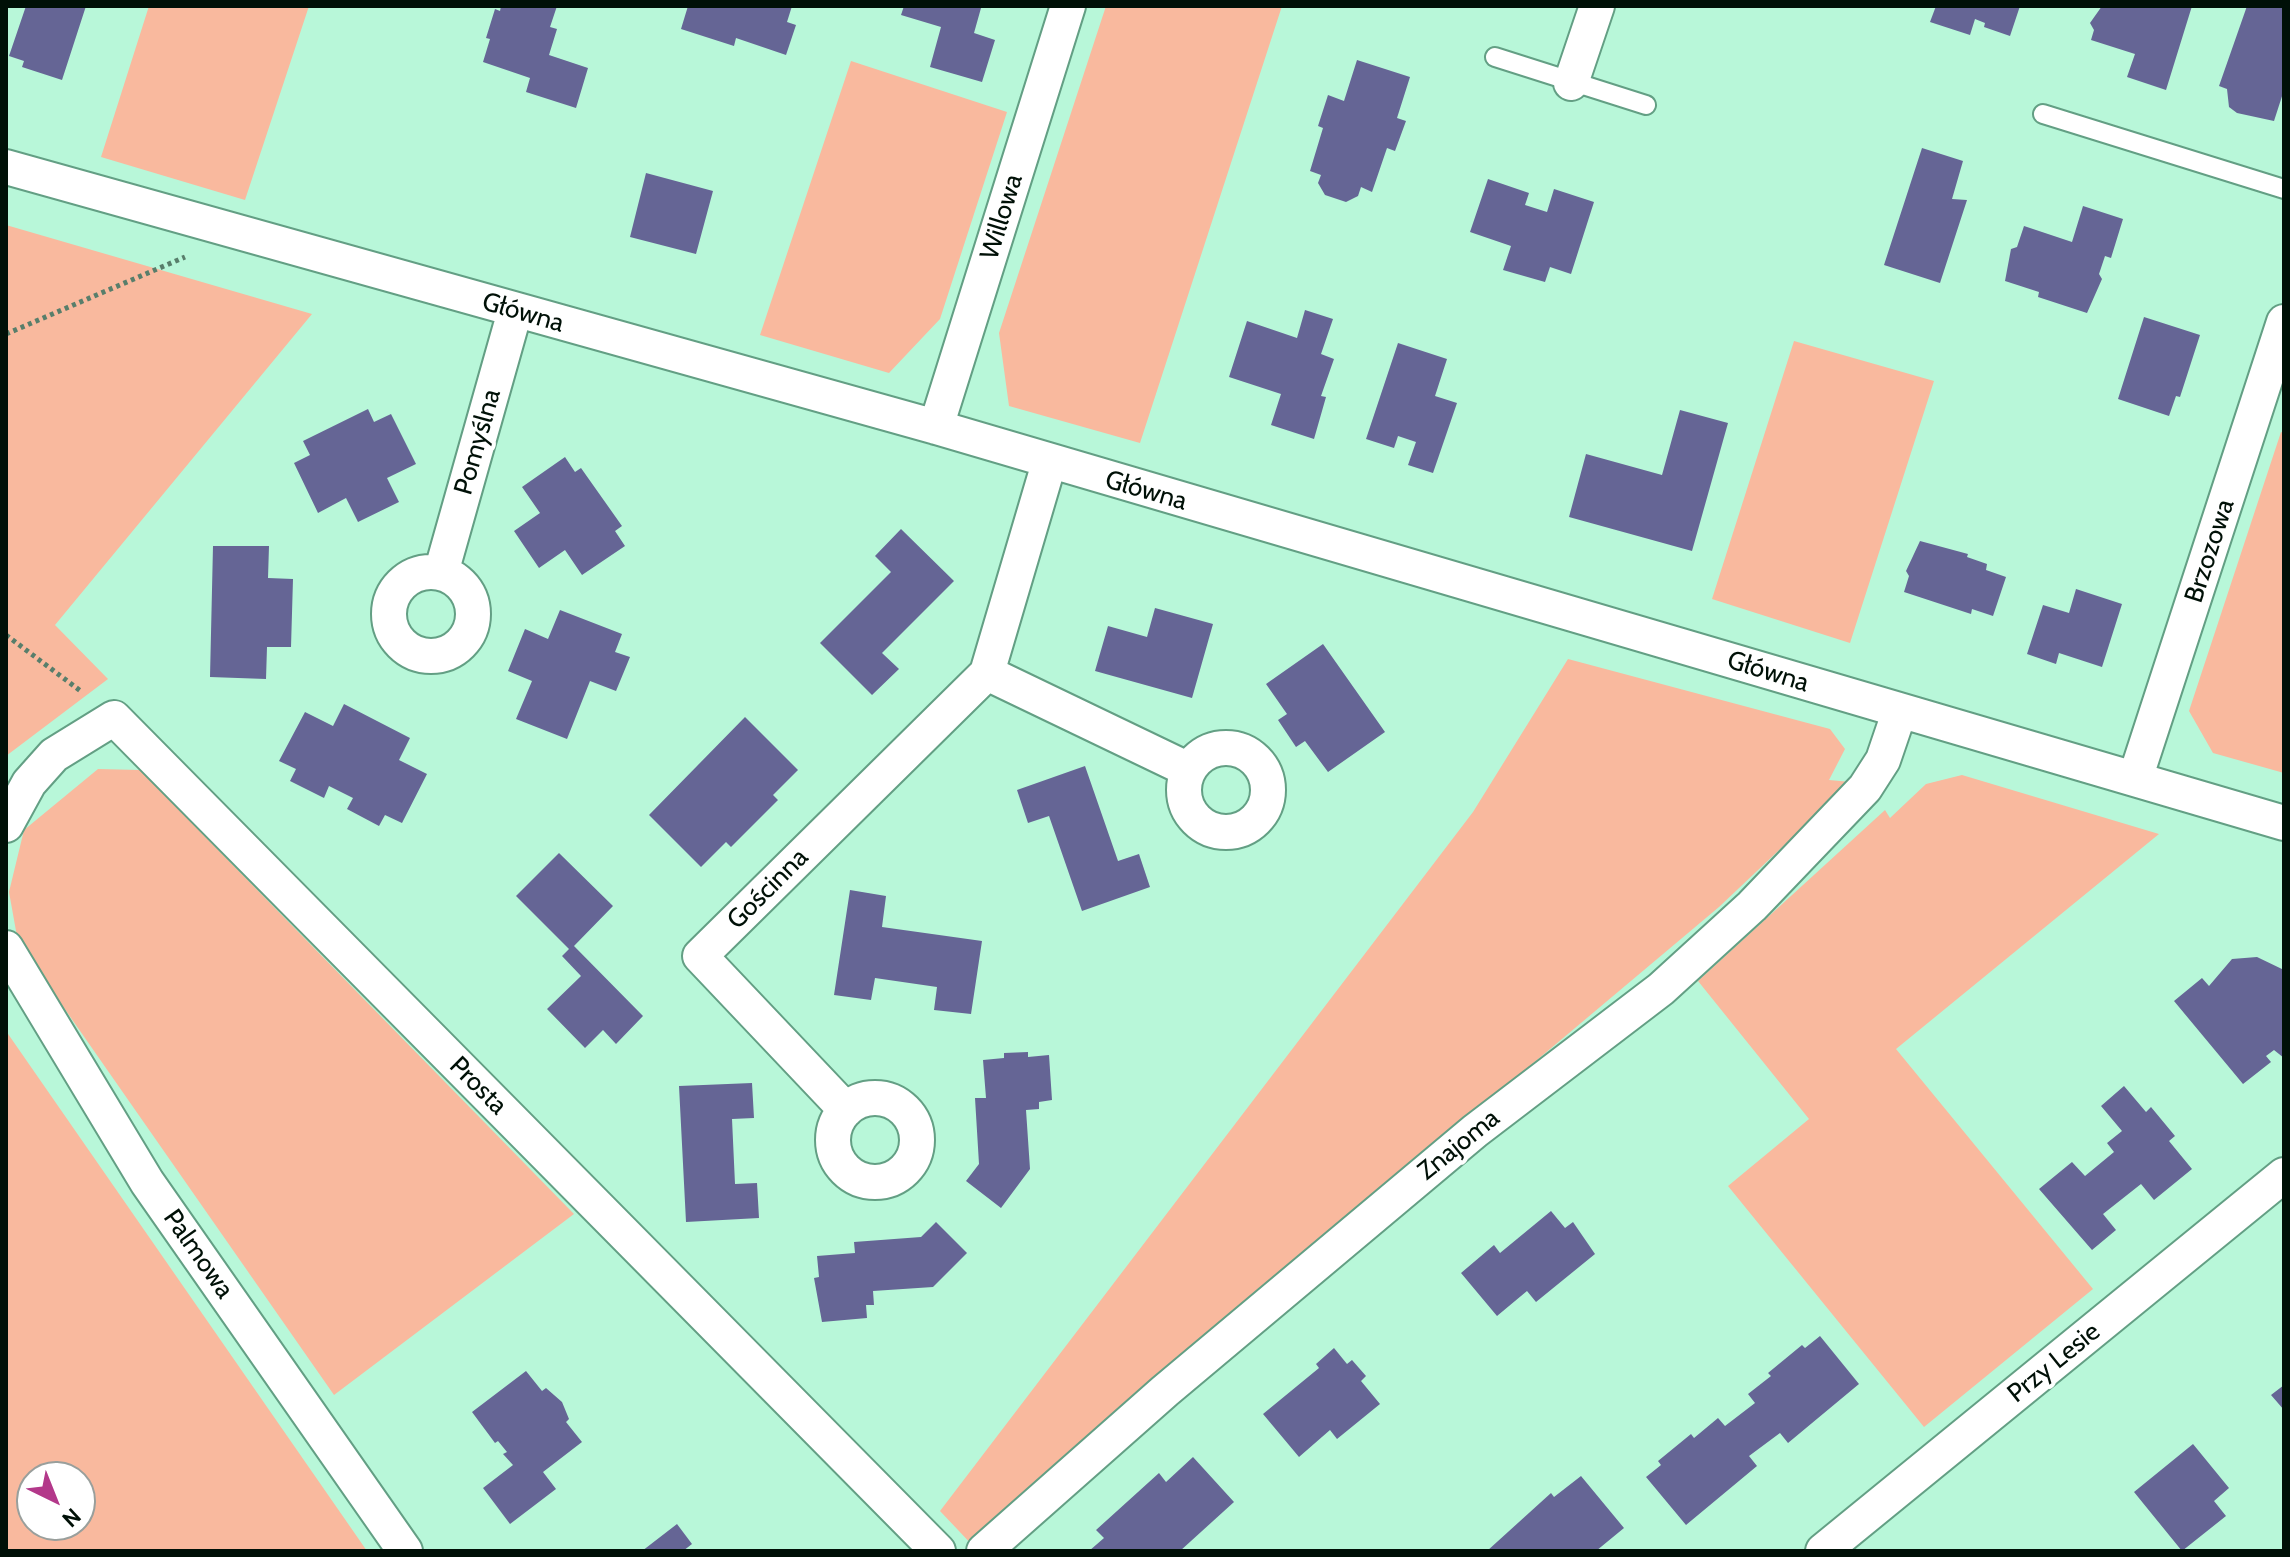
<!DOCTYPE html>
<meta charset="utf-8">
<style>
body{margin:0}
#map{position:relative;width:2290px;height:1557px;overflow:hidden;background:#b8f7d9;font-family:Cabin,sans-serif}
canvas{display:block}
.frame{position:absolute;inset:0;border:8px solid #001007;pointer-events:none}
.north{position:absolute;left:16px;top:1461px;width:80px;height:80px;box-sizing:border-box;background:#fff;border:2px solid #999f9c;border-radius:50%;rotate:137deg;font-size:22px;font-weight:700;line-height:32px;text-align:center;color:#001007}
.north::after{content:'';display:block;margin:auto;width:28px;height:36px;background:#b3388a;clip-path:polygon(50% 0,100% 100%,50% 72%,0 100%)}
</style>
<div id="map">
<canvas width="2290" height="1557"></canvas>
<div class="frame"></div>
<div class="north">N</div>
</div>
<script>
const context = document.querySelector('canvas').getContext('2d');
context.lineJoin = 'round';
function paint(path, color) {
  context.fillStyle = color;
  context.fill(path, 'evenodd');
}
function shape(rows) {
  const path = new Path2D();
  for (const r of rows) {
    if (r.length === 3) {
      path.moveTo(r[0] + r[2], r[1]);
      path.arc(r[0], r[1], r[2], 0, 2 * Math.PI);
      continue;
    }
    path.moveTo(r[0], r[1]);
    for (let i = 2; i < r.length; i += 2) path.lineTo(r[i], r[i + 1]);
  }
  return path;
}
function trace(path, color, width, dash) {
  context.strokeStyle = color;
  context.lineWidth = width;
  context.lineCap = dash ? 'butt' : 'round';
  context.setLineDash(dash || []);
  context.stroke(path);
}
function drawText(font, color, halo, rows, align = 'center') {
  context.font = font + ' Cabin,sans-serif';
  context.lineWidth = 8;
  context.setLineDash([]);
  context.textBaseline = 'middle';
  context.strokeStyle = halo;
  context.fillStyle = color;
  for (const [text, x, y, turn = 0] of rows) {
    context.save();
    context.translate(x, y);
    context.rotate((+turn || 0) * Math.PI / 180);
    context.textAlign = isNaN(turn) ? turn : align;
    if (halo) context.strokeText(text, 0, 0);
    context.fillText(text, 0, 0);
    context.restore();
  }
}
paint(shape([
 [149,6,309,6,245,200,101,157],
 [1106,6,1282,6,1140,443,1009,406,999,333],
 [851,61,1007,112,940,319,889,373,760,335],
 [6,225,312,314,55,625,108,679,6,756],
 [1794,341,1934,381,1850,643,1712,599],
 [2281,432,2284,433,2284,773,2213,753,2189,711],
 [1568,659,1830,729,1845,749,1829,780,1851,782,1719,907,1268,1286,976,1549,940,1511,1473,812],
 [98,769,140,770,574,1214,334,1395,18,942,9,892,24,830],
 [1962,775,2159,834,1896,1049,2093,1289,1924,1427,1728,1186,1809,1119,1698,981,1885,810,1890,818,1926,784],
 [6,1031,367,1551,6,1551],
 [80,1477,80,1525,32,1525,32,1477]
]), '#f9b99e');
paint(shape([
 [26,6,86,6,62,80,22,67,24,61,9,56],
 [501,6,557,6,550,27,557,29,549,55,588,68,576,108,526,92,530,78,483,62,490,39,486,38,495,9,500,11],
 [688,6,792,6,787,22,796,25,786,55,736,38,734,46,681,29],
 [904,6,981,8,974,33,995,40,982,82,930,67,941,27,901,15],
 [1936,6,2020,6,2010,36,1984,27,1985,23,1975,19,1970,35,1930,22],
 [2102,6,2192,6,2166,90,2127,77,2135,54,2091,40,2094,30,2090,23],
 [2247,6,2284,6,2284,90,2274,121,2237,113,2229,107,2227,89,2219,86],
 [1357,60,1410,77,1397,118,1406,121,1395,151,1387,148,1372,192,1361,187,1358,196,1346,202,1325,195,1318,183,1321,175,1310,171,1323,128,1318,126,1328,95,1344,101],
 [1922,148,1963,161,1952,199,1967,200,1940,283,1884,265],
 [646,173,713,191,696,254,630,237],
 [1488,179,1529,193,1525,205,1547,212,1554,189,1594,202,1571,274,1550,267,1545,282,1503,270,1511,246,1470,232],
 [2083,206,2123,219,2111,258,2105,256,2099,274,2102,279,2087,313,2038,297,2039,292,2005,281,2011,249,2017,247,2024,226,2072,242],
 [1305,310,1333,319,1321,354,1334,359,1321,396,1326,397,1314,439,1271,425,1281,394,1229,377,1247,321,1297,338],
 [2144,317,2200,335,2180,397,2176,396,2169,416,2118,399],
 [1398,343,1447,359,1435,396,1457,403,1433,473,1408,465,1416,442,1398,436,1394,448,1366,439],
 [368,409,374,422,391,414,416,464,387,478,399,502,358,522,346,498,318,513,294,463,310,455,303,441],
 [1680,410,1728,423,1692,551,1569,517,1586,454,1662,475],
 [565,457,575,472,581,468,622,526,615,531,625,546,582,575,565,550,539,568,514,531,540,513,522,487],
 [901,529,954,581,882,653,899,669,872,695,820,643,891,572,875,556],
 [1920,541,1968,554,1967,557,1987,564,1986,570,2006,577,1993,616,1972,609,1971,614,1904,592,1909,576,1906,571],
 [213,546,269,546,268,578,293,579,291,647,267,647,266,679,210,677],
 [2076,589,2122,604,2102,667,2059,653,2056,664,2027,654,2043,605,2069,613],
 [1155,608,1213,624,1192,698,1095,671,1108,626,1147,637],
 [560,610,622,634,615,652,630,657,616,691,590,681,567,739,516,719,532,681,508,671,525,629,548,639],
 [1323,644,1385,732,1328,772,1305,741,1296,747,1278,720,1287,714,1266,684],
 [344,704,410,738,399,760,427,774,402,823,385,815,379,826,347,809,353,798,329,786,324,798,290,781,296,769,279,761,305,712,333,726],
 [745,717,798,770,773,795,778,800,731,847,726,842,701,867,649,815],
 [1085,766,1118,861,1139,854,1150,887,1082,911,1049,816,1028,823,1017,790],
 [559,853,613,906,574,946,643,1016,616,1044,603,1030,585,1048,547,1009,581,976,562,956,569,949,516,896],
 [850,890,886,896,882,927,982,941,971,1014,934,1010,937,987,875,978,871,1000,834,995],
 [2257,957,2284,970,2284,1058,2274,1050,2266,1056,2271,1062,2243,1084,2174,1001,2202,978,2209,986,2232,959],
 [1028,1052,1028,1057,1049,1055,1052,1100,1039,1102,1039,1109,1026,1110,1030,1169,1001,1208,966,1181,979,1164,975,1098,986,1098,983,1060,1004,1058,1004,1053],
 [752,1083,754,1118,732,1119,735,1184,757,1183,759,1218,686,1222,679,1086],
 [2124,1086,2146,1112,2151,1107,2175,1136,2169,1141,2192,1169,2154,1200,2141,1184,2103,1214,2116,1230,2092,1250,2039,1189,2072,1162,2085,1176,2114,1152,2107,1143,2122,1131,2101,1106],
 [1551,1211,1565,1228,1573,1222,1595,1254,1536,1302,1527,1291,1497,1316,1461,1273,1494,1245,1500,1253],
 [936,1222,967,1253,933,1287,873,1291,874,1305,866,1305,867,1318,822,1322,814,1278,819,1277,817,1256,855,1253,854,1242,921,1237],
 [1820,1336,1859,1384,1788,1443,1780,1433,1749,1456,1757,1466,1686,1525,1646,1477,1661,1465,1658,1461,1691,1434,1694,1438,1718,1418,1725,1426,1755,1403,1748,1394,1771,1376,1768,1373,1802,1345,1805,1348],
 [1334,1348,1347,1364,1352,1360,1366,1376,1361,1381,1380,1404,1337,1439,1330,1430,1299,1457,1263,1414,1319,1368,1316,1364],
 [526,1371,542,1391,546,1388,562,1402,569,1419,566,1422,582,1442,543,1472,556,1489,510,1524,483,1488,513,1465,503,1454,507,1452,498,1441,495,1443,472,1412],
 [2284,1385,2284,1410,2271,1395],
 [2193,1444,2229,1488,2214,1501,2226,1516,2182,1551,2134,1492],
 [1193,1457,1234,1502,1180,1551,1089,1551,1104,1538,1096,1530,1159,1473,1166,1482],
 [1581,1476,1624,1528,1596,1551,1487,1551,1551,1493,1554,1497],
 [677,1524,692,1544,683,1551,642,1551]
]), '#656595');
const service = shape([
 [1495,57,1646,105],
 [2043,114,2284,189]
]);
const minor = shape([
 [1571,83,1597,6],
 [6,167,936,427,2284,823],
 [936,427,1068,6],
 [431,614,42],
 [441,573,515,311],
 [987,673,1189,770],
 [1226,790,42],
 [2135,779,2284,322],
 [6,825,29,783,54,755,114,718,938,1551],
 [6,948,147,1182,405,1551],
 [875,1140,42],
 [846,1110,700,956,987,673,1049,463],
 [984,1551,1165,1391,1475,1131,1661,989,1752,906,1865,788,1883,760,1899,713],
 [1823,1551,2284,1175]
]);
trace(service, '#639f84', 22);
trace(minor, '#639f84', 38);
trace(shape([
 [6,334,185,257],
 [6,635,82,692]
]), '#587e6b', 5, [4, 4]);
trace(service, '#fff', 18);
trace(minor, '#fff', 34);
drawText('26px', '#001007', '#fff', [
 ["Willowa",1002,217,-73],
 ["Główna",523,313,16],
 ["Pomyślna",478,442,-74],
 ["Główna",1146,491,16],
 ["Brzozowa",2210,551,-72],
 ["Główna",1768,672,17],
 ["Gościnna",768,889,-45],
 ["Prosta",478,1086,45],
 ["Znajoma",1459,1145,-39],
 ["Palmowa",198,1254,55],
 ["Przy Lesie",2054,1363,-39]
]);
</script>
